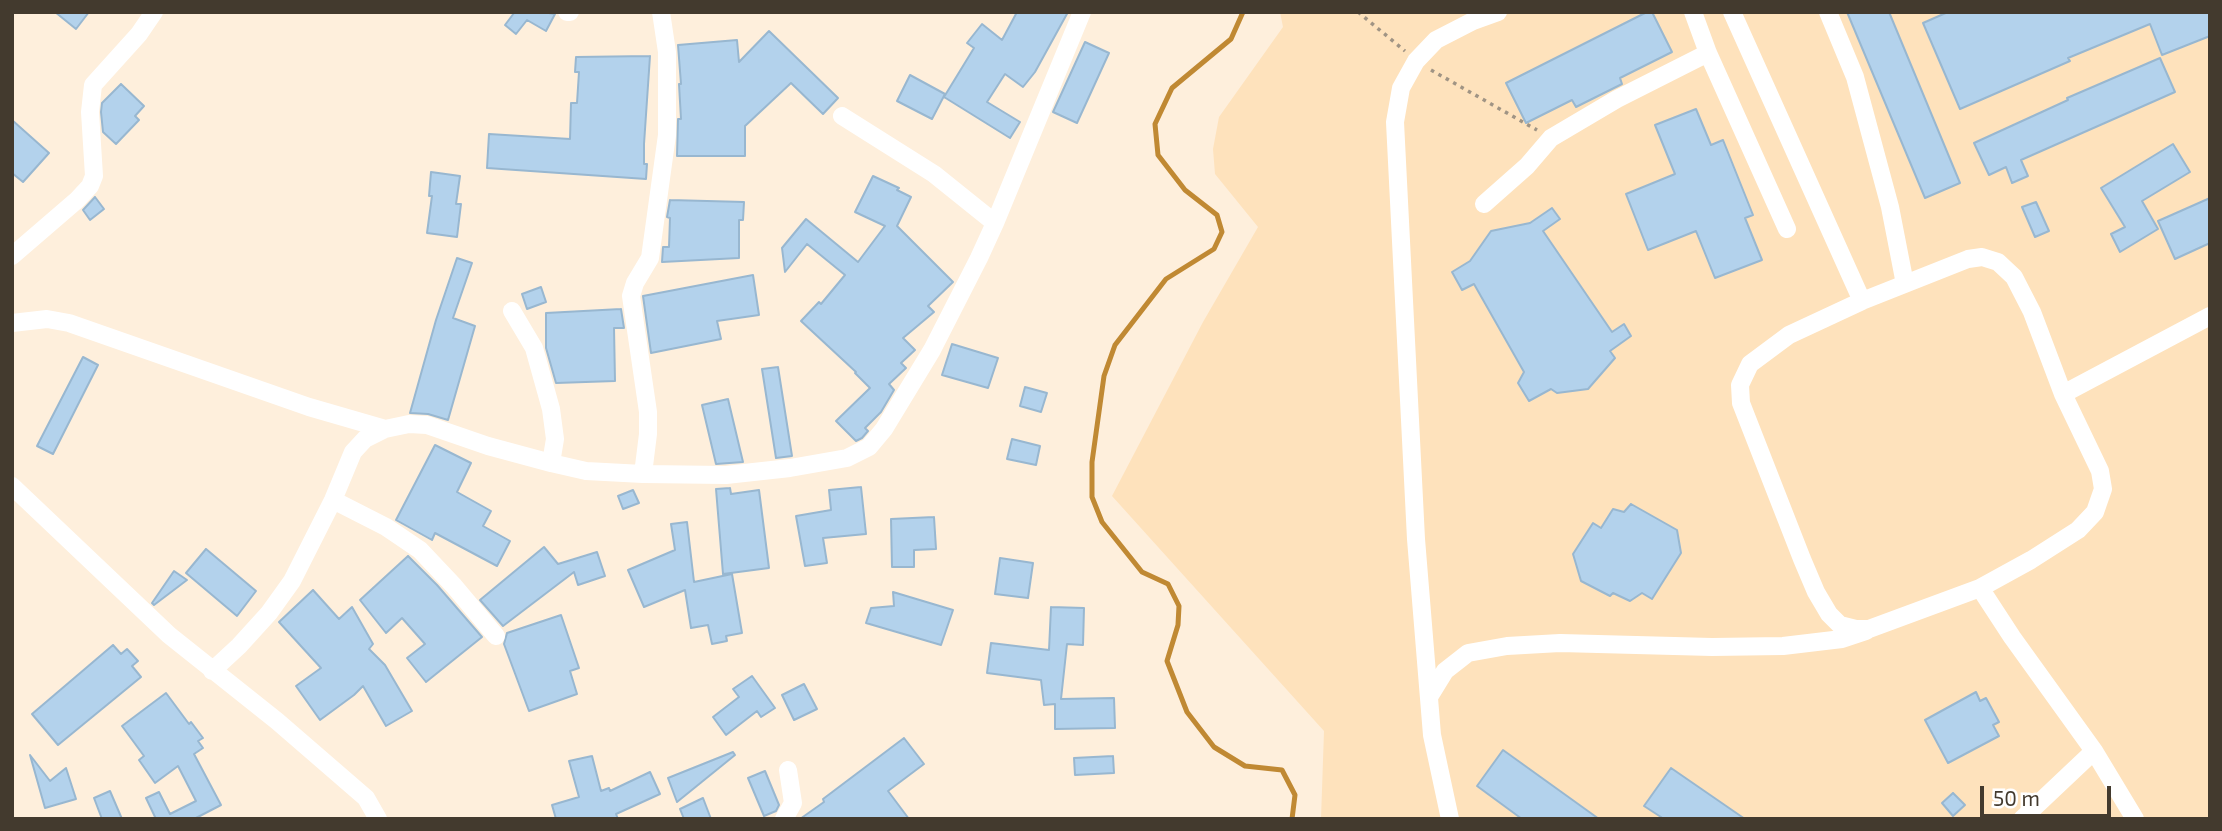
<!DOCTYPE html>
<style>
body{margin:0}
#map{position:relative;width:2222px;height:831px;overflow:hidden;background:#feefdc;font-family:"Exo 2",sans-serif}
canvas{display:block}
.frame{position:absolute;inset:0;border:14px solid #433a2e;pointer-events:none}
.scale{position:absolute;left:1980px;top:786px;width:131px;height:32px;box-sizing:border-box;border:4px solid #433a2e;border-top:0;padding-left:9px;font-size:21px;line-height:24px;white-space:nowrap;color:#433a2e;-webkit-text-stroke:5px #fff;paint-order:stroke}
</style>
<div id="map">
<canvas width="2222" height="831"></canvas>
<div class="frame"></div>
<div class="scale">50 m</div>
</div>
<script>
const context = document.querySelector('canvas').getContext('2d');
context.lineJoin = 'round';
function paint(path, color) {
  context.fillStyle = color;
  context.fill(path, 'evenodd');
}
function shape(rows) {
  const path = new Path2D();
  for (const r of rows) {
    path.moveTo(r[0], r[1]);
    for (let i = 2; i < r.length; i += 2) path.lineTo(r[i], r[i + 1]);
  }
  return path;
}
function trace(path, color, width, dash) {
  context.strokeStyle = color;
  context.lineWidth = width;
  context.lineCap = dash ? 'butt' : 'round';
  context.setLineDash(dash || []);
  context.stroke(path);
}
paint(shape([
 [1280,12,2210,12,2210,819,1321,819,1324,731,1112,496,1203,322,1258,227,1215,174,1213,149,1219,117,1283,27]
]), '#fee2bc');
trace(shape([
 [1243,12,1231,39,1172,88,1155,124,1158,155,1185,190,1217,215,1222,232,1214,249,1166,279,1115,345,1104,376,1092,462,1092,497,1102,522,1142,572,1168,584,1179,606,1178,625,1167,661,1187,712,1214,747,1245,766,1282,770,1295,795,1292,819]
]), '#c08933', 5);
const building = shape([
 [55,12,89,12,76,29,55,12],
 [512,12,542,12,555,14,546,31,527,20,516,34,505,25,514,13,512,12],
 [1017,12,1068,12,1035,72,1023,87,1005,74,987,102,1020,122,1010,138,944,97,974,48,967,43,982,24,1002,40,1017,12],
 [1647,12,1652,12,1672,52,1620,78,1622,84,1576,107,1572,100,1526,123,1506,83,1647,12],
 [1847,12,1889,12,1960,183,1925,198,1847,12],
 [1948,12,2210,12,2210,36,2162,55,2150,24,2068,58,2070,61,1960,109,1923,23,1948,12],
 [769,31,838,98,823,114,791,83,745,126,745,156,677,156,678,119,681,119,679,84,681,84,678,45,737,40,739,62,769,31],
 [1085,42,1109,53,1077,123,1053,112,1085,42],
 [650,56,644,144,644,164,647,164,646,179,487,168,489,134,570,139,571,103,577,103,579,72,575,72,576,57,650,56],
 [2160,58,2175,92,2021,160,2028,176,2012,183,2006,167,1989,175,1974,143,2068,100,2067,98,2160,58],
 [910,75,945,94,932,119,897,101,910,75],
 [121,84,144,106,135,116,139,120,116,144,103,132,101,112,102,103,121,84],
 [1696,109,1711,145,1723,140,1753,215,1745,218,1762,260,1715,278,1696,231,1648,250,1626,194,1675,174,1655,125,1696,109],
 [12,120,49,153,23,182,12,173,12,120],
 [2173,144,2190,172,2142,201,2158,229,2120,252,2111,234,2125,227,2101,188,2173,144],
 [431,172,460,176,456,204,461,204,457,237,427,233,432,196,429,196,431,172],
 [873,176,899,188,897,190,911,197,897,226,953,282,928,306,934,312,903,338,915,350,901,363,906,368,889,384,894,390,881,412,865,428,868,431,862,438,856,441,836,421,870,388,855,373,856,372,801,321,819,302,821,304,845,275,807,244,785,272,782,248,806,219,858,262,885,226,855,212,873,176],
 [95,197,104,209,90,220,83,210,95,197],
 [2210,198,2210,243,2175,259,2158,221,2210,198],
 [670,200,744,202,743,220,739,220,739,258,662,262,663,247,669,247,670,218,667,217,670,200],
 [2036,202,2049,231,2035,237,2022,207,2036,202],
 [1552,208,1560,219,1543,231,1612,332,1624,324,1631,336,1610,351,1615,358,1588,389,1557,393,1551,389,1529,401,1518,383,1524,372,1474,284,1462,290,1452,272,1470,261,1491,231,1530,223,1552,208],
 [457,258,472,263,453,318,475,326,448,420,428,414,410,413,436,320,457,258],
 [753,275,759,315,717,321,721,339,651,353,643,296,753,275],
 [541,287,546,302,527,309,522,294,541,287],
 [621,309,624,328,614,328,615,381,556,383,546,348,546,313,621,309],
 [952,344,998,358,988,388,942,375,952,344],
 [83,357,98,365,53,454,37,446,83,357],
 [778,367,792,456,776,458,762,369,778,367],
 [1025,387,1047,393,1041,412,1020,406,1025,387],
 [728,399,743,462,716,464,702,405,728,399],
 [1012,439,1040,446,1036,465,1007,459,1012,439],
 [435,445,471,463,457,492,491,511,483,526,510,541,497,566,435,533,432,540,396,520,435,445],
 [861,487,866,534,823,538,827,563,805,566,796,516,831,510,829,490,861,487],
 [730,488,731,494,759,490,769,568,723,574,716,489,730,488],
 [633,490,639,503,623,509,618,496,633,490],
 [1631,504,1677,530,1681,553,1652,599,1642,593,1630,601,1613,593,1610,596,1581,581,1573,554,1593,523,1601,528,1613,509,1624,512,1631,504],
 [934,517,936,549,914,550,914,567,892,567,891,519,934,517],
 [687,522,694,582,732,574,742,633,726,636,727,641,712,644,708,625,691,628,685,590,644,607,628,570,675,550,671,524,687,522],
 [544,547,558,564,597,552,605,576,578,585,574,572,503,626,480,600,544,547],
 [206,549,256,591,237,616,186,573,206,549],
 [408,556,437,585,482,637,426,682,407,658,425,644,402,618,386,633,360,600,408,556],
 [1000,558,1033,563,1028,598,995,594,1000,558],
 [174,571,187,580,154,605,152,603,174,571],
 [313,590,339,619,352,607,373,644,369,649,385,665,412,711,386,726,363,686,354,695,320,720,296,686,321,668,279,622,313,590],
 [893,592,953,610,941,645,866,623,871,608,894,606,893,592],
 [1051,607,1084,608,1083,645,1067,644,1061,699,1114,698,1115,728,1055,729,1055,704,1044,705,1041,680,987,673,991,643,1049,650,1051,607],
 [561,615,579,668,570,671,577,694,529,711,504,644,507,633,561,615],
 [113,645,121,654,127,649,138,661,132,666,141,677,58,745,32,714,113,645],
 [752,676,775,708,761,717,757,711,726,735,713,717,739,697,733,689,752,676],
 [804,684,817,709,794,720,782,695,804,684],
 [1976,692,1980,701,1986,698,1999,722,1993,725,1999,736,1948,763,1925,720,1976,692],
 [166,693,189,724,191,722,203,738,198,741,203,748,194,754,221,805,194,819,156,819,146,798,159,792,170,814,196,801,178,766,155,783,139,760,144,756,122,726,166,693],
 [904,738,924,764,888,791,909,819,800,819,824,802,823,799,904,738],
 [1503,750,1599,819,1522,819,1477,786,1503,750],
 [733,752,735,755,677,802,668,778,733,752],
 [30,755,50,781,66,768,76,799,45,808,30,755],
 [592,756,601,791,609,788,610,791,650,772,660,794,616,814,618,819,556,819,552,805,579,797,569,761,592,756],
 [1113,756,1114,773,1075,775,1074,758,1113,756],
 [1671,768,1745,819,1664,819,1644,806,1671,768],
 [765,771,779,805,776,811,764,816,748,778,765,771],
 [110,791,122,819,102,819,94,798,110,791],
 [1953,793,1965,805,1953,816,1942,803,1953,793],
 [703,798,711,819,684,819,680,809,703,798]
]);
paint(building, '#b3d2ec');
trace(building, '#98b7d0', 2);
trace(shape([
 [1358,12,1405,51],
 [1431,70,1537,130]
]), '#a09484', 3.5, [3.5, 5]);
trace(shape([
 [567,12,570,12],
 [1693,12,1708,53,1787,229],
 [1732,12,1862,301],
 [1828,12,1855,77,1890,207,1905,284],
 [842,116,934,174,995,223],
 [1484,204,1527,166,1551,138,1617,99,1708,53],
 [12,256,77,200,90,186,94,176,90,112,93,85,139,34,154,12],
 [1982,257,1998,262,2014,277,2032,312,2063,394,2100,471,2103,489,2095,512,2078,530,2031,560,1980,588,1869,629,1856,629,1840,625,1829,614,1816,592,1802,559,1741,403,1740,385,1750,364,1789,335,1862,301,1968,259,1982,257],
 [512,311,534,348,551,409,555,439,551,463],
 [12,323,47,319,69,323,309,407,385,429],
 [2063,394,2210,316],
 [643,474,648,434,648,412,631,296,635,283,650,258,667,135,667,52,661,12],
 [12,486,169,635,277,721,366,798,378,819],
 [333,500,386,527,420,550,454,586,496,636],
 [1980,588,2012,637,2094,751,2135,819],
 [212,671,239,646,269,613,292,581,333,500,353,452,365,439,385,429,409,424,427,425,488,446,551,463,586,471,643,474,726,475,790,468,847,458,869,447,884,429,932,350,979,258,995,223,1082,12],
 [1429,697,1445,671,1468,653,1507,646,1560,643,1712,647,1783,646,1842,639,1866,631],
 [784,819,793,803,788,770],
 [1450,819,1432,735,1416,539,1395,122,1401,88,1416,61,1436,40,1473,21,1498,12],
 [2022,819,2094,751]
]), '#fff', 18);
</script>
